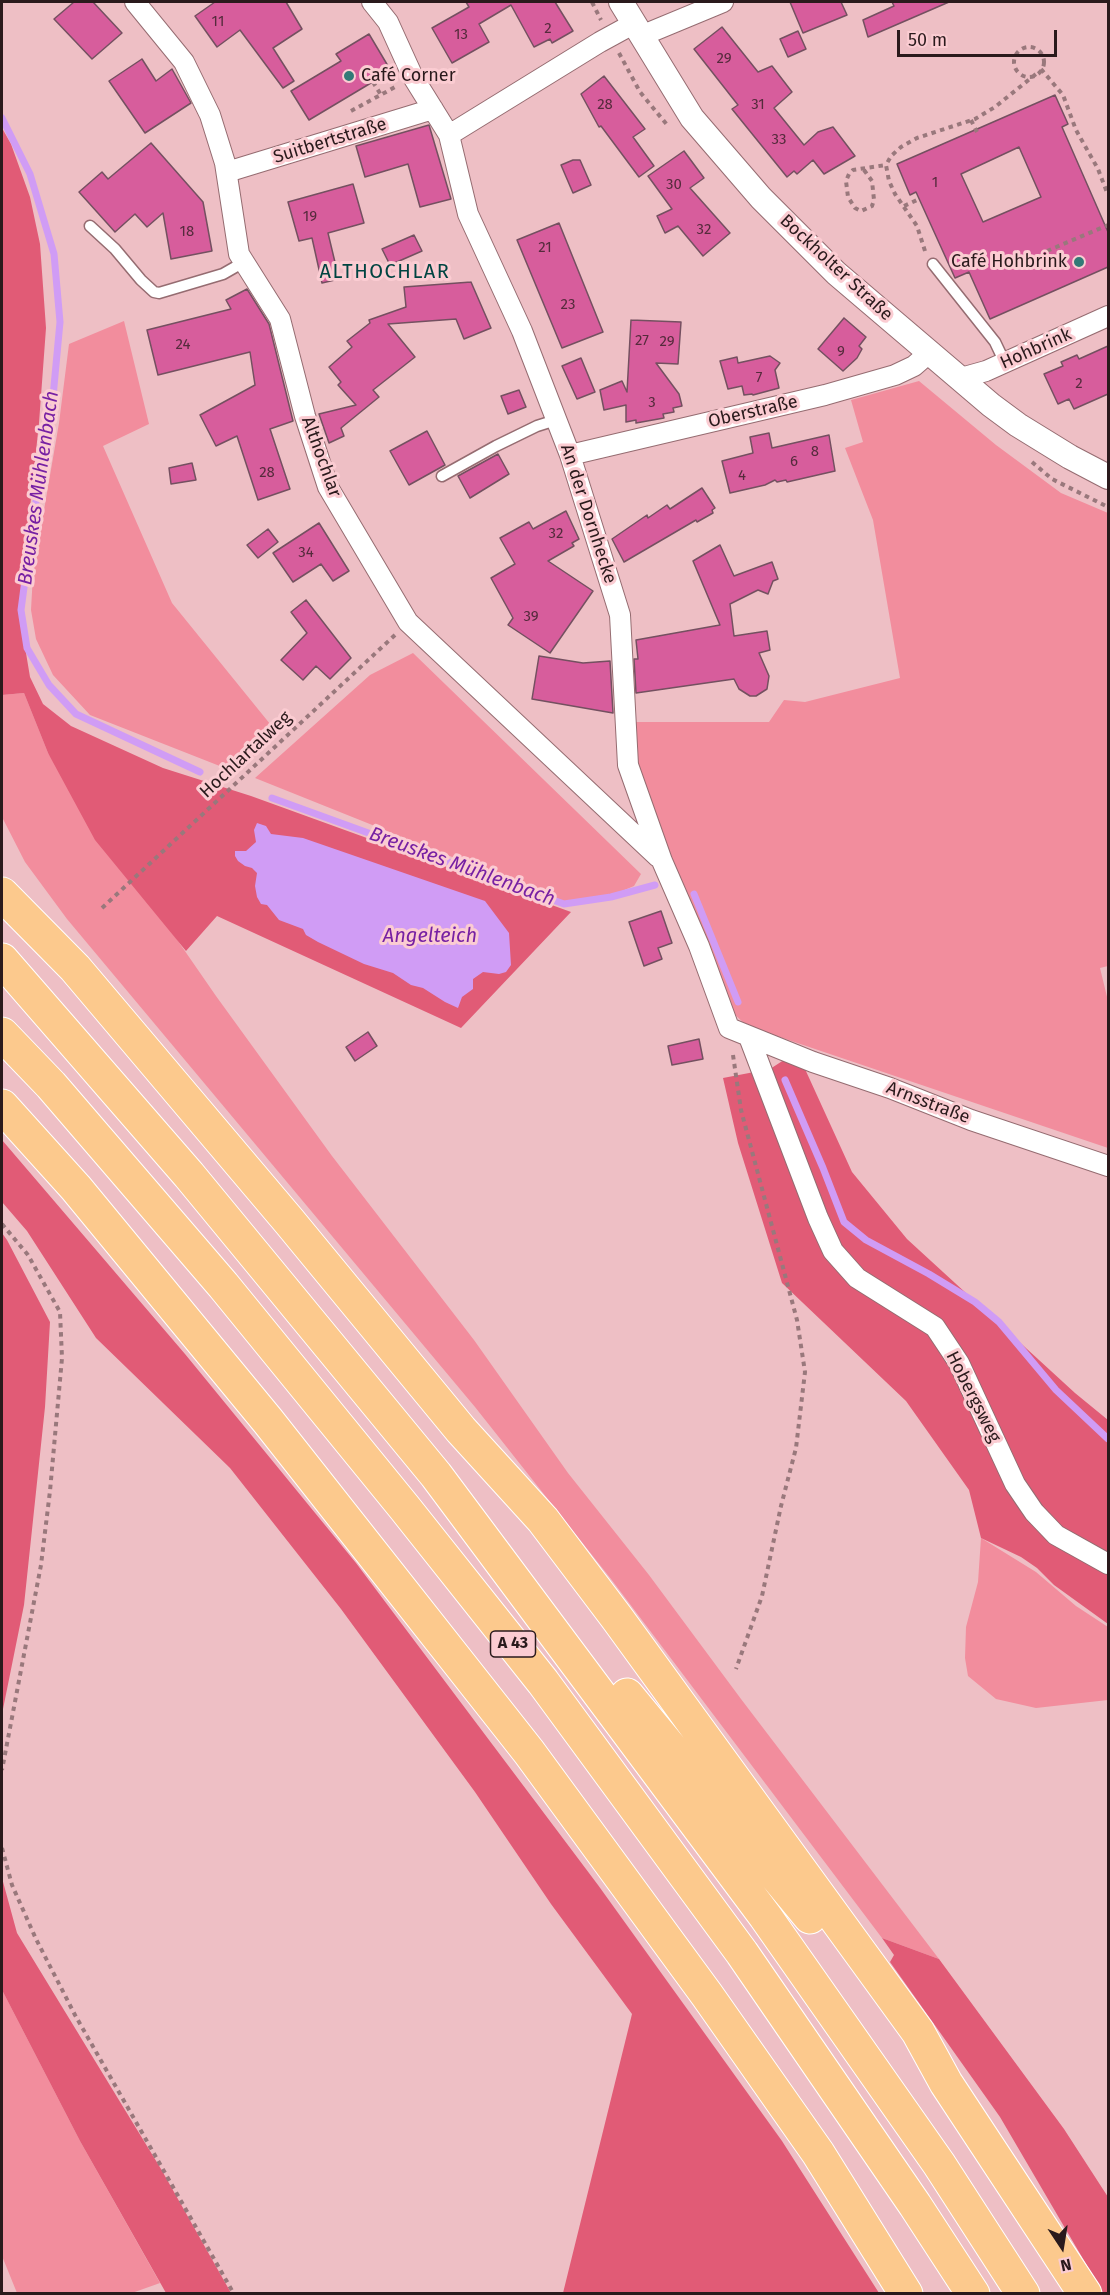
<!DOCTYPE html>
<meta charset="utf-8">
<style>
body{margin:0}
#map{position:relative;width:1110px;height:2295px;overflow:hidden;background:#eebfc5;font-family:"Fira Sans",sans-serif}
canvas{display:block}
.frame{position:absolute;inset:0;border:3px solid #2a1a1c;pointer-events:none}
.north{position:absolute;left:1032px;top:2217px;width:60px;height:60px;-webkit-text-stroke:4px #fbccd2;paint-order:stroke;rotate:168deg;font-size:16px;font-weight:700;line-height:24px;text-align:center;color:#2a1a1c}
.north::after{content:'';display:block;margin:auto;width:21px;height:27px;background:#2a1a1c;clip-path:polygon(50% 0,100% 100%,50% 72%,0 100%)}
.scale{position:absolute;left:897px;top:30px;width:160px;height:27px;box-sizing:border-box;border:3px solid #2a1a1c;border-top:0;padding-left:8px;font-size:18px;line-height:21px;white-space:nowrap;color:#2a1a1c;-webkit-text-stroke:4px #fbccd2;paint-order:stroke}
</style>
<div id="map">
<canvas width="1110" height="2295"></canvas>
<div class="frame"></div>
<div class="north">N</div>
<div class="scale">50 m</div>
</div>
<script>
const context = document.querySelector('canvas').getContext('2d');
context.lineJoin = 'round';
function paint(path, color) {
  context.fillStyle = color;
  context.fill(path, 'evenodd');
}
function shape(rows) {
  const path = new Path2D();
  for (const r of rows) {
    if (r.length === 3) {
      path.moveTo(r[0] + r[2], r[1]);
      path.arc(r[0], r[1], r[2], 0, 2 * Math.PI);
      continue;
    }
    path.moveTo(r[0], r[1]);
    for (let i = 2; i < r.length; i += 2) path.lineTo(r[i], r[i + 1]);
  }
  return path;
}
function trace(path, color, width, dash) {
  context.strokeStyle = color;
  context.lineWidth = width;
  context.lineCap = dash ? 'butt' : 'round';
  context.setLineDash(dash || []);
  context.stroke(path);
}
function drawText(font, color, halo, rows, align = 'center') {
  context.font = font + ' "Fira Sans",sans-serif';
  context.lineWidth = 6;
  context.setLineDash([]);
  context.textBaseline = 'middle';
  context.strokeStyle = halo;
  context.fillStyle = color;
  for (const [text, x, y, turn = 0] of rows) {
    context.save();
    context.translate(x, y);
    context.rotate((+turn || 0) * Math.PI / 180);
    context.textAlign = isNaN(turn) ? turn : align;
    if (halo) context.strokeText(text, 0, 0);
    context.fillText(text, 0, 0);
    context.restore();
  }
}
paint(shape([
 [124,321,149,424,103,446,172,603,279,735,235,772,90,715,53,675,36,639,31,610,33,574,59,423,69,344],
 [919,381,996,445,1061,493,1108,513,1108,966,1100,968,1108,1001,1108,1148,747,1026,732,1012,674,869,634,753,633,722,769,722,784,700,805,702,900,678,873,520,845,448,863,442,851,400],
 [413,653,641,874,634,886,615,894,586,901,562,901,255,778,370,675],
 [24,693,48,753,216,996,332,1156,474,1340,568,1473,649,1575,741,1699,939,1959,882,1938,611,1579,475,1407,67,919,25,862,2,817,2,695],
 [981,1538,1036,1572,1076,1606,1108,1627,1108,1700,1036,1708,996,1699,968,1676,965,1658,966,1627,978,1582],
 [2,1990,80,2141,160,2283,132,2293,17,2293,2,2256]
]), '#f28d9d');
paint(shape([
 [2,128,11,144,30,197,40,244,46,328,39,423,19,611,30,677,43,704,71,726,163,768,251,796,571,912,461,1028,217,916,186,951,95,840,48,753,24,693,2,695],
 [787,1058,805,1069,852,1172,907,1239,1075,1393,1108,1420,1108,1624,1054,1585,1037,1568,1021,1557,981,1538,969,1490,906,1401,782,1283,738,1143,723,1078,770,1069],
 [2,1140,185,1354,356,1563,598,1885,782,2141,879,2293,563,2293,632,2014,551,1904,475,1792,341,1609,230,1468,96,1338,27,1231,2,1202],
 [2,1233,7,1240,50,1322,45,1407,24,1605,2,1714],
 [2,1878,17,1933,161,2169,231,2293,166,2293,80,2141,2,1990],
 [882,1938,939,1959,1064,2129,1108,2197,1108,2293,1103,2293,1000,2117,890,1962,894,1955]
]), '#e15b76');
paint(shape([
 [257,823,266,826,271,834,303,838,485,901,509,933,511,965,506,972,499,974,483,972,473,979,473,989,462,997,458,1008,445,1002,423,988,411,985,393,973,364,964,318,942,306,935,303,929,279,920,267,905,261,904,257,897,255,886,257,873,252,868,245,866,238,861,235,856,235,851,246,851,256,842,254,830]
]), '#d09cf5');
trace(shape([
 [2,118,30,174,54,254,60,322,50,429,34,512,21,610,27,648,49,685,76,714,200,772],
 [272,798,564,904,611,897,655,885],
 [694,894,738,1002],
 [785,1080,823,1168,844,1222,866,1240,929,1274,975,1302,999,1322,1056,1390,1108,1439]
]), '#d09cf5', 7);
const building = shape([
 [74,2,93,2,122,33,92,59,54,19,74,2],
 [215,2,286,2,302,29,273,48,294,81,283,88,240,30,217,47,195,16,215,2],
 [466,2,555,2,573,31,552,43,550,39,534,47,511,5,479,24,489,42,452,63,432,28,469,7,466,2],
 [790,2,841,2,847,15,803,33,790,2],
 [892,2,949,2,868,37,863,20,894,6,892,2],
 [722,27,758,72,772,66,792,92,774,108,804,145,818,132,833,127,855,156,824,174,813,160,797,174,794,171,787,177,732,109,738,105,694,49,722,27],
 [798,31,806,49,788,57,780,39,798,31],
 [369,34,391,71,309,120,291,91,341,61,336,54,369,34],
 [142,59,156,81,172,69,191,103,145,133,109,81,142,59],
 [604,76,645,129,633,137,654,166,639,177,601,126,599,127,581,94,604,76],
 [1055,95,1068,124,1062,127,1108,232,1108,267,990,319,969,272,955,278,916,192,910,195,897,164,1055,95],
 [1019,147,1041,197,983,222,961,174,1019,147],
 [429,125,451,199,420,207,408,164,365,177,356,146,429,125],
 [151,143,203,202,212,251,171,259,163,213,147,227,135,214,115,232,79,192,102,172,108,179,151,143],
 [684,151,704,178,690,188,730,233,703,256,678,226,665,233,657,216,672,209,648,176,684,151],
 [573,160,580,160,591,185,573,193,561,165,573,160],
 [353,184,364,223,328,233,339,279,322,283,312,238,299,241,288,202,353,184],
 [559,223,603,332,562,348,517,240,559,223],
 [414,235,422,251,390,265,382,249,414,235],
 [471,282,491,328,464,339,456,319,388,324,415,357,373,390,379,397,341,428,344,436,329,443,319,414,356,405,338,385,341,382,329,367,352,347,347,341,370,323,369,320,406,307,404,287,471,282],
 [247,289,269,324,293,421,270,429,290,489,258,500,237,436,216,446,200,415,255,385,250,352,158,375,147,330,231,309,226,300,247,289],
 [844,318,866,337,859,346,862,349,857,358,843,371,818,349,844,318],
 [631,320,681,322,678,364,656,363,679,394,682,406,673,408,674,412,663,414,664,418,636,423,636,420,626,422,626,405,604,410,600,390,622,381,627,392,631,320],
 [1108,346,1108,394,1074,409,1069,399,1058,404,1044,374,1063,366,1061,362,1077,355,1079,359,1108,346],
 [770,356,780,363,775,370,779,388,753,395,752,394,744,395,742,386,728,389,720,361,737,357,738,363,770,356],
 [581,358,595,392,577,399,562,366,581,358],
 [519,390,526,407,508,414,501,396,519,390],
 [427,431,445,465,409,485,390,451,427,431],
 [769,433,772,448,829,435,835,471,787,482,786,480,777,482,775,480,765,485,730,493,722,461,753,453,750,437,769,433],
 [498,454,509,474,470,498,458,476,498,454],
 [192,463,196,480,171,484,169,468,192,463],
 [702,488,715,508,712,510,713,513,697,522,696,520,624,562,612,539,647,515,648,518,667,505,670,509,702,488],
 [566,511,579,539,572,543,574,546,548,561,593,591,550,653,508,625,513,618,491,578,515,564,500,538,529,522,533,529,566,511],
 [319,523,349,571,333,581,321,564,293,582,273,553,319,523],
 [268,529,278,542,258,558,247,545,268,529],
 [720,545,734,576,772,562,778,579,773,581,768,594,758,590,730,604,734,636,767,631,770,650,759,653,769,676,767,689,756,696,750,696,739,689,734,679,636,693,634,659,638,659,636,640,720,625,693,561,720,545],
 [306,600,351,658,330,679,316,666,303,680,281,660,307,633,291,612,306,600],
 [539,656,583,663,610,661,613,713,532,699,539,656],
 [661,911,672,943,658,948,662,959,644,966,629,922,661,911],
 [368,1032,377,1046,355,1061,346,1047,368,1032],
 [699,1039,703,1059,672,1065,668,1046,699,1039]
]);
paint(building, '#d75d9c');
trace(building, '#745060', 1.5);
const service = shape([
 [90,226,115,249,141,280,154,292,159,293,223,274,244,262],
 [933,264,995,342,1005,363],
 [442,476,496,446,537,426,556,420]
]);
const minor = shape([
 [135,2,184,62,210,115,225,163,239,254,280,319,305,416,328,487,408,622,658,857],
 [372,2,388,22,413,77,449,135,468,214,522,331,570,455,620,615,628,765,662,861,699,946,729,1028,813,1062,890,1088,971,1120,1108,1166],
 [641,36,723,2],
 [449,135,600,42,633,24],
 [227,172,433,109],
 [961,378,986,371,1108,316],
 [570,455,825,395,895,375,914,366,930,352],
 [749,1037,818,1218,833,1251,857,1278,935,1327,959,1363,1015,1484,1034,1512,1056,1535,1108,1564]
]);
const tertiary = shape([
 [621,2,692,118,761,198,836,273,991,405,1018,425,1070,457,1108,477]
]);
const motorway = shape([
 [2,894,75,968,289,1221,461,1430,543,1520,617,1618,918,2032,946,2083,1085,2294],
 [2,960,189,1175,436,1475,765,1916,939,2164,1023,2294],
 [2,1034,51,1085,223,1285,404,1507,543,1682,742,1953,915,2205,973,2294],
 [2,1106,76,1188,268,1421,529,1752,707,1995,818,2153,906,2294],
 [627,1695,810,1917]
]);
trace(service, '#956c71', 13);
trace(minor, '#956c71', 22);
trace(tertiary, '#956c71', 26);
trace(motorway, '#fff', 35);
trace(shape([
 [592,2,601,20],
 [1029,62,15],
 [619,53,640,92,668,126],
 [1041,69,1063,95,1076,130,1098,169,1108,195],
 [373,82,381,95],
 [351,111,397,86],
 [971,120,977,132],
 [864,170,872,181,874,200,872,206,861,211,855,208,848,197,846,181,849,174,853,170,886,165],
 [904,206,917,200],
 [925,251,917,226,895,194,889,181,886,165,891,156,901,147,917,138,975,119,995,107,1036,74],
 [1047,251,1108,225],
 [1032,462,1052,479,1108,507],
 [102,908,395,635],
 [733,1055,741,1110,797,1320,805,1372,796,1448,781,1506,762,1596,736,1669],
 [2,1224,28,1255,60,1312,62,1358,50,1491,41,1565,2,1770],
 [2,1848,12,1885,36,1939,75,2015,234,2294]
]), '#99787c', 4, [4.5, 4.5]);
trace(service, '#fff', 10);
trace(minor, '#fff', 20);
trace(tertiary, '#fff', 24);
trace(motorway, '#fcc98d', 33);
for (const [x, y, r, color] of [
 [349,76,6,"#327a77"],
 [1079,262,6,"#327a77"]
]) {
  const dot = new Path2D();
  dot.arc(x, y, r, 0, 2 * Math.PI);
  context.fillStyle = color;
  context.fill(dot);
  trace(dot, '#fbccd2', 2);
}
drawText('15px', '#552b3c', null, [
 ["11",218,22],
 ["2",548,29],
 ["13",461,35],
 ["29",724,59],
 ["28",605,105],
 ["31",758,105],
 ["33",779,140],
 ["1",935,183],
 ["30",674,185],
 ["19",310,217],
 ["32",704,230],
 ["18",187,232],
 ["21",545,248],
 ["23",568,305],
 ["27",642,341],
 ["29",667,342],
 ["24",183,345],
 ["9",841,352],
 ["7",759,378],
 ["2",1079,384],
 ["3",652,403],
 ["8",815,452],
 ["6",794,462],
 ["28",267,473],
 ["4",742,476],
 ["32",556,534],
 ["34",306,553],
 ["39",531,617]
]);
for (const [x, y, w] of [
 [513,1644,45]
]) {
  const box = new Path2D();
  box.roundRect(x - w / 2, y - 13, w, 26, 4.5);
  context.fillStyle = '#fbccd2';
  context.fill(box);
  trace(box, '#2a1a1c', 1.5);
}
drawText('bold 16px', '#2a1a1c', null, [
 ["A 43",513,1644]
]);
drawText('18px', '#2a1a1c', '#fbccd2', [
 ["Café Corner",361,76],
 ["Café Hohbrink",1067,262,"right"]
], 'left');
drawText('18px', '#2a1a1c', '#fbccd2', [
 ["Suitbertstraße",330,141,-17],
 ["Bockholter Straße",836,268,43],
 ["Hohbrink",1036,349,-24],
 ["Oberstraße",753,412,-13],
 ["Althochlar",321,457,70],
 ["An der Dornhecke",588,514,72],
 ["Hochlartalweg",246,755,-43],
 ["Arnsstraße",928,1103,21],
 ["Hobergsweg",973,1397,63]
]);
context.letterSpacing = '1.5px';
drawText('20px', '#004441', '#fbccd2', [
 ["ALTHOCHLAR",385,272]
]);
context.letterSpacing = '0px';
drawText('italic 20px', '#7720a3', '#fbccd2', [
 ["Breuskes Mühlenbach",39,488,-82],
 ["Breuskes Mühlenbach",462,867,20],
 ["Angelteich",430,936]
]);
</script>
